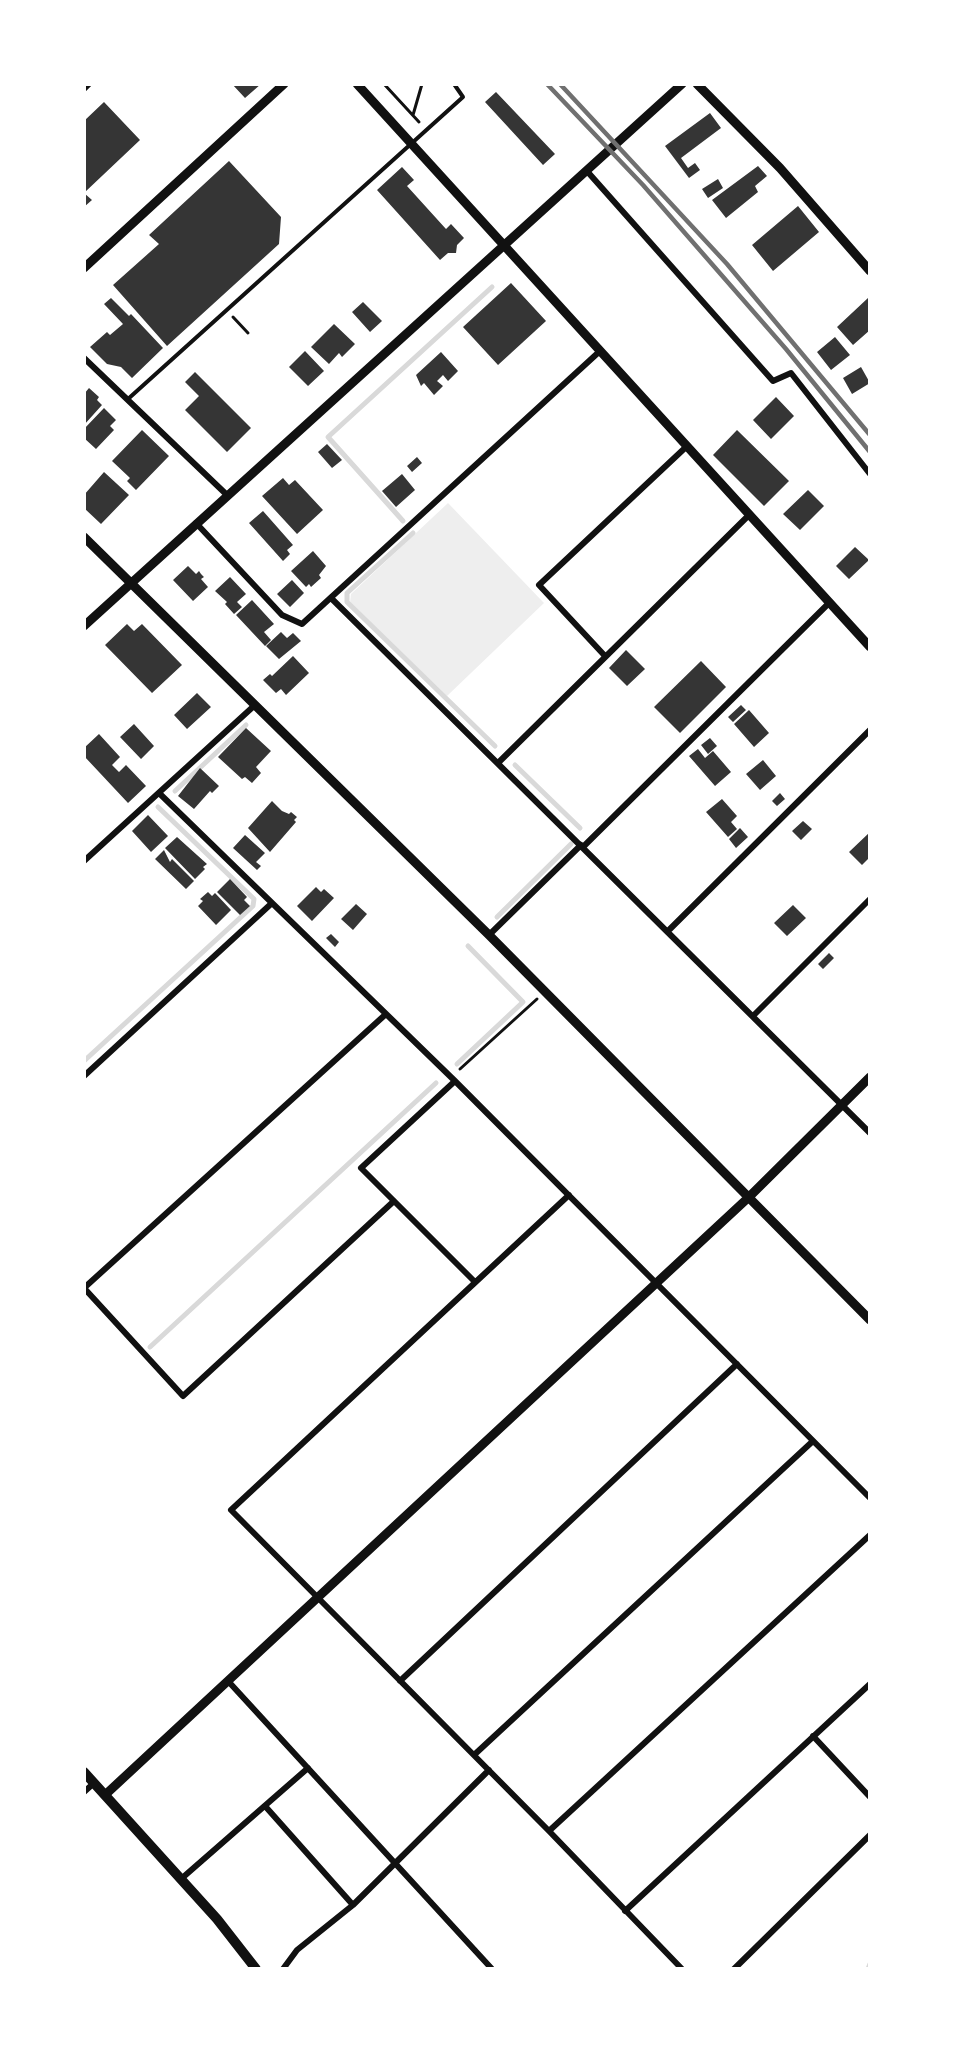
<!DOCTYPE html>
<style>
body{margin:0}
#map{position:relative;width:954px;height:2053px;overflow:hidden;background:#fff;font-family:Montserrat,sans-serif}
canvas{display:block}
.frame{position:absolute;inset:0;border:86px solid #fff;pointer-events:none}
</style>
<div id="map">
<canvas width="954" height="2053"></canvas>
<div class="frame"></div>
</div>
<script>
const context = document.querySelector('canvas').getContext('2d');
context.lineJoin = 'round';
function paint(path, color) {
  context.fillStyle = color;
  context.fill(path, 'evenodd');
}
function shape(rows) {
  const path = new Path2D();
  for (const r of rows) {
    path.moveTo(r[0], r[1]);
    for (let i = 2; i < r.length; i += 2) path.lineTo(r[i], r[i + 1]);
  }
  return path;
}
function trace(path, color, width, dash) {
  context.strokeStyle = color;
  context.lineWidth = width;
  context.lineCap = dash ? 'butt' : 'round';
  context.setLineDash(dash || []);
  context.stroke(path);
}
paint(shape([
 [448,503,544,603,447,696,350,603,351,594]
]), '#eee');
trace(shape([
 [403,521,328,437,492,287],
 [413,533,347,593,347,602,495,746],
 [515,765,580,828],
 [175,791,246,725],
 [497,917,571,844],
 [84,1061,253,906,254,899,158,807],
 [457,1064,523,1002,468,946],
 [150,1347,436,1083],
 [868,1969,870,1964]
]), '#d9d9d9', 5);
paint(shape([
 [232,84,261,84,245,98],
 [496,92,555,154,543,165,485,102],
 [104,102,140,140,84,193,92,200,84,207,84,121],
 [710,113,721,128,681,158,688,168,695,163,700,170,689,178,665,146],
 [229,161,281,217,279,244,167,346,113,285,159,244,149,235],
 [758,166,767,176,755,186,758,192,726,218,712,200],
 [402,167,414,180,407,186,446,229,451,224,464,238,457,245,456,253,448,253,440,260,377,190],
 [718,179,723,188,708,198,702,189],
 [798,206,819,232,773,271,752,245],
 [511,283,546,321,498,365,463,327],
 [111,298,129,316,131,314,163,348,132,378,121,367,107,364,90,347,107,332,110,335,123,324,104,304],
 [868,298,870,330,853,345,837,327],
 [363,302,382,321,370,332,352,312],
 [334,324,355,344,342,357,339,353,329,364,311,347],
 [835,337,850,355,831,370,817,352],
 [305,351,324,371,308,386,289,367],
 [441,352,458,371,448,381,443,375,437,381,443,386,434,395,424,383,421,386,416,375],
 [861,367,870,383,852,394,843,378],
 [195,372,251,428,227,452,185,410,199,396,185,382],
 [89,388,99,397,97,400,102,405,84,425,84,394],
 [776,397,794,416,771,439,753,420],
 [104,408,116,420,110,426,114,430,96,449,84,438,84,429],
 [142,430,169,456,136,490,127,481,130,478,112,461],
 [737,430,789,481,764,506,713,455],
 [327,444,342,460,332,468,318,452],
 [417,457,422,463,412,472,407,466],
 [104,472,129,495,101,524,84,508,84,495],
 [402,474,415,490,396,507,382,491],
 [283,478,289,485,295,480,323,510,297,534,262,496],
 [808,490,824,506,800,530,783,514],
 [263,511,293,545,287,550,290,554,283,561,249,523],
 [855,547,869,560,849,579,836,566],
 [313,551,326,566,319,575,321,578,311,587,309,584,306,587,291,571],
 [188,566,196,574,199,571,201,574,204,577,201,579,208,587,193,601,173,580],
 [230,577,246,594,237,602,242,607,234,614,225,604,227,602,215,591],
 [292,580,304,593,290,607,277,594],
 [252,600,274,624,264,632,271,640,265,646,236,615],
 [127,624,134,631,142,624,182,665,152,693,105,645],
 [281,632,287,638,293,633,301,641,279,659,266,646],
 [626,650,645,669,627,686,609,668],
 [293,656,309,673,286,695,281,689,276,693,263,680,270,674,272,676],
 [701,661,726,687,680,733,654,707],
 [197,693,211,707,187,729,174,715],
 [741,705,746,710,733,722,728,717],
 [749,710,769,733,754,747,734,724],
 [134,724,154,746,141,759,120,737],
 [246,728,271,751,256,767,261,773,252,783,245,777,242,779,218,757],
 [99,734,120,757,112,765,119,772,126,765,146,786,128,803,84,756,84,748],
 [710,738,717,746,708,754,701,745],
 [698,749,705,758,713,751,731,772,715,786,689,756],
 [763,760,776,776,760,790,746,774],
 [200,768,219,786,212,793,210,791,194,809,178,796],
 [780,793,785,799,777,806,772,801],
 [722,799,737,816,731,822,737,829,728,837,706,812],
 [272,801,282,811,289,814,291,812,297,817,294,820,296,822,270,852,248,828],
 [148,815,168,836,151,852,132,831],
 [803,821,812,829,801,840,792,831],
 [740,828,748,837,736,848,729,839],
 [870,832,870,857,862,865,849,852],
 [245,835,265,853,256,862,261,866,257,870,233,848],
 [177,837,207,864,203,867,205,869,195,879,165,848],
 [164,850,170,862,172,859,194,881,186,889,155,859],
 [230,879,247,897,244,900,250,906,240,915,217,892],
 [316,887,321,892,324,889,334,898,312,921,297,906],
 [208,892,212,896,215,893,231,910,216,925,198,906,203,901,200,899],
 [356,904,367,914,353,930,341,919],
 [793,905,806,918,787,936,774,923],
 [331,934,339,942,335,947,326,938],
 [829,953,834,958,823,969,818,964]
]), '#353535');
trace(shape([
 [384,84,419,122],
 [413,115,422,84],
 [233,317,248,333],
 [460,1069,537,999]
]), '#111', 3);
trace(shape([
 [128,399,463,97,454,84]
]), '#111', 4);
trace(shape([
 [84,89,89,84],
 [586,170,773,381,791,373,870,474],
 [84,358,227,495],
 [196,523,282,615,302,624,600,351],
 [331,598,870,1133],
 [605,656,539,585,686,447],
 [499,762,749,515],
 [159,793,455,1081,870,1498],
 [583,847,829,603],
 [84,861,255,705],
 [668,931,870,730],
 [489,935,581,845],
 [753,1016,870,899],
 [84,1076,272,903],
 [455,1081,361,1168,475,1282],
 [569,1195,231,1510,549,1831,682,1969],
 [84,1288,183,1396,394,1201],
 [84,1288,386,1014],
 [228,1681,492,1969],
 [400,1681,737,1364],
 [813,1736,870,1797],
 [474,1755,813,1441],
 [84,1792,94,1783],
 [265,1806,353,1905],
 [549,1831,870,1535],
 [181,1879,308,1768],
 [625,1911,870,1684],
 [283,1969,297,1950,353,1905,489,1770],
 [734,1969,870,1835]
]), '#111', 6);
trace(shape([
 [357,84,870,647],
 [697,84,780,168,870,271],
 [84,268,284,84],
 [84,537,489,935,870,1320],
 [84,626,682,84],
 [105,1795,749,1197,870,1077]
]), '#111', 9);
trace(shape([
 [84,1772,217,1919,256,1969]
]), '#111', 10);
trace(shape([
 [547,84,643,185,786,349,870,452],
 [560,84,727,264,870,435]
]), '#707070', 4.5);
</script>
